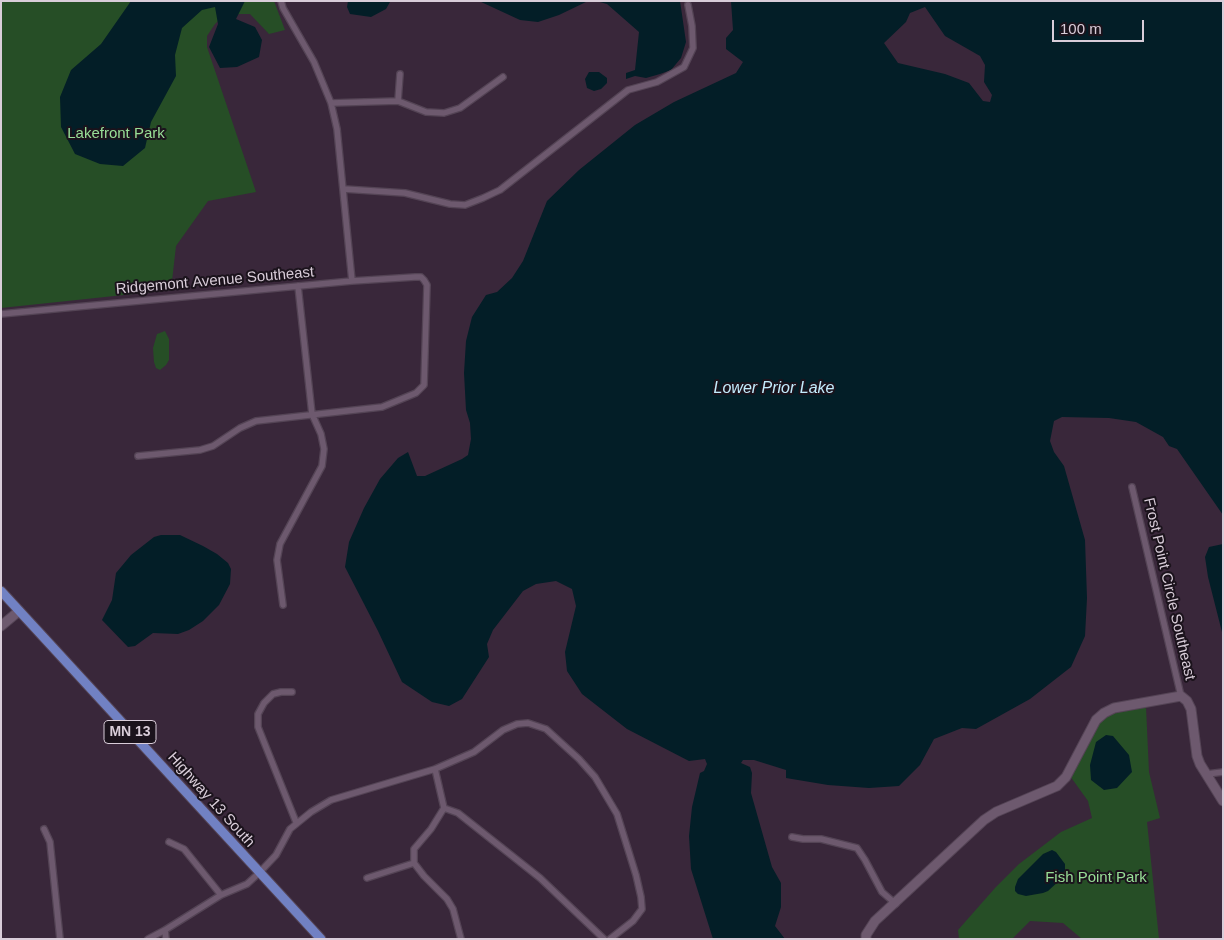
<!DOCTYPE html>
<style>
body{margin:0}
#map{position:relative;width:1224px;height:940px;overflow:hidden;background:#39273a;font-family:Helvetica,sans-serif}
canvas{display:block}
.frame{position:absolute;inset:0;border:2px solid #d9cdd9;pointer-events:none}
.scale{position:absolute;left:1052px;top:20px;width:92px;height:22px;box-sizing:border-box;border:2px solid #d9cdd9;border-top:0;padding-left:6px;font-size:15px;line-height:18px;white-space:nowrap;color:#d9cdd9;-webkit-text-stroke:4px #1b131c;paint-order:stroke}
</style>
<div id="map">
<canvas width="1224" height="940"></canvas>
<div class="frame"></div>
<div class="scale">100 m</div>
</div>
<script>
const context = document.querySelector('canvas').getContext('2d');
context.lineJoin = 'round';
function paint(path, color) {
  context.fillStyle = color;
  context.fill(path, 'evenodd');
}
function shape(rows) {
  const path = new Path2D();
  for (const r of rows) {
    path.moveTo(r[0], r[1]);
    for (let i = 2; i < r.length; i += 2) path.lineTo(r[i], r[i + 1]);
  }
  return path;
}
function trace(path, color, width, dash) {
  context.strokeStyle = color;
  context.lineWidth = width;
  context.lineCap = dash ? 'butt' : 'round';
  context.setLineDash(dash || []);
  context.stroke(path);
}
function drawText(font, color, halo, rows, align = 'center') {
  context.font = font + ' Helvetica,sans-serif';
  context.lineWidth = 4;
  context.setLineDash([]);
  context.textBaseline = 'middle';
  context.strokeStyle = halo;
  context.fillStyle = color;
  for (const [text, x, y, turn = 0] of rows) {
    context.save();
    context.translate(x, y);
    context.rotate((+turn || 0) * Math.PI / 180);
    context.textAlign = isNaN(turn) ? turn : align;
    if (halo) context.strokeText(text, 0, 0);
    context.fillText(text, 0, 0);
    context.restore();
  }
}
paint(shape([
 [1,1,274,1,285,30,269,34,250,14,240,14,222,17,215,24,207,36,207,47,256,192,208,201,176,246,171,290,1,308],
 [165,331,169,339,169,360,166,365,160,370,156,368,154,362,153,348,157,334],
 [1146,707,1149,772,1160,818,1147,822,1159,939,1082,939,1063,923,1030,921,1012,939,959,939,958,930,995,888,1019,864,1061,832,1092,818,1088,801,1070,776,1098,723,1106,717,1117,712]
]), '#264e26');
paint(shape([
 [131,1,245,1,236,19,255,27,262,40,259,57,237,67,220,68,209,47,218,24,215,7,202,10,182,28,175,55,176,76,151,122,145,148,123,166,100,164,75,154,61,127,60,97,71,70,101,44],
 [348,1,390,1,390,2,386,9,371,17,350,14,347,7],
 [479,1,588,1,559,15,538,22,520,20],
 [596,1,680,1,686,42,681,58,671,70,660,74,646,78,635,76,626,79,626,73,635,70,639,32,607,4],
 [731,1,1223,1,1223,515,1177,449,1169,446,1163,437,1136,422,1109,418,1062,417,1054,421,1050,441,1054,452,1064,466,1085,540,1087,598,1085,636,1071,667,1030,699,976,729,962,728,934,739,920,765,899,786,869,788,828,785,786,778,786,770,754,760,743,760,741,763,750,767,752,773,751,793,772,867,781,883,781,907,775,926,785,939,713,939,691,869,689,836,692,807,700,773,704,771,707,764,705,759,689,761,627,729,582,694,567,671,565,652,576,606,572,589,556,581,536,584,523,591,493,630,487,644,489,657,462,699,449,706,432,702,402,682,378,631,345,567,349,542,364,508,380,479,398,458,408,452,417,476,425,476,462,459,468,455,471,439,470,423,466,410,464,373,466,341,472,317,486,295,497,292,512,278,523,261,547,201,579,170,635,125,674,102,736,73,743,62,726,49,726,38,733,30],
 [925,7,945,36,980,56,985,65,984,82,992,95,990,102,983,101,969,83,945,74,898,63,884,43,906,22,910,13],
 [589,72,599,72,607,78,607,83,601,89,594,91,587,88,585,79],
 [161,535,180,535,203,546,217,554,228,563,231,569,230,584,219,605,203,621,189,630,178,634,153,633,135,646,128,647,102,620,112,600,116,573,131,555,154,537],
 [1223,544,1223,636,1208,577,1205,557,1209,547],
 [1106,735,1113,736,1129,755,1132,772,1117,788,1104,790,1091,780,1090,765,1096,742],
 [1052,850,1056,852,1065,864,1065,870,1060,880,1048,891,1043,893,1026,896,1018,894,1015,891,1015,887,1018,879,1043,854]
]), '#031e27');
const street = shape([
 [281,1,283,8,314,62,331,103,337,129,352,281],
 [398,101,400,74],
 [331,103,398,101,426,112,444,113,460,108,503,77],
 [344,189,405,193,450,204,465,205,483,198,500,190,628,90,657,82,684,67,693,48,692,26,688,5],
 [1,314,352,281,415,277,421,277,424,280,427,285,424,385,416,393,382,407,256,421,240,428,213,446,200,450,138,456],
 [1132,487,1181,696],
 [283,605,277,560,280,544,322,466,324,449,321,434,312,414,298,286],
 [292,692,281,692,273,694,264,703,258,714,258,727,296,822],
 [435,769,444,808,458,813,540,878,604,939],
 [1207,774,1223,772],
 [444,808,431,829,414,849,414,863,424,876,447,899,453,909,461,939],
 [44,829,50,842,60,939],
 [792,837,803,839,821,839,857,848,865,860,882,892,896,904],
 [169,842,184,849,221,895],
 [367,878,414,863],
 [165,930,166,939],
 [148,939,165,930,221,895,247,884,259,873,276,855,290,829,311,812,331,800,435,769,474,752,503,730,517,724,528,723,546,729,579,759,595,777,617,814,636,875,641,897,642,909,633,921,610,939]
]);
const secondary = shape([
 [1,626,19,611],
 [866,939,866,935,875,921,984,820,996,812,1057,786,1066,777,1096,720,1104,713,1114,708,1181,696,1187,701,1191,709,1197,756,1200,764,1223,801]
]);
const primary = shape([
 [1,591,321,939]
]);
trace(street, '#544455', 8);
trace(secondary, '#544455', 11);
trace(primary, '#544455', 11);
trace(street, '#6d596e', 5.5);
trace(secondary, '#6d596e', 9);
trace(primary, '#7181c3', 9);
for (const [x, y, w] of [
 [130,732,52]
]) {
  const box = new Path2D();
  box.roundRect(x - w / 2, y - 11.5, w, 23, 4);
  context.fillStyle = '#1b131c';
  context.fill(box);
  trace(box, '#d9cdd9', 1);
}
drawText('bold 14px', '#d9cdd9', null, [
 ["MN 13",130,732]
]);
drawText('15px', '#98de97', '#1b131c', [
 ["Lakefront Park",116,134],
 ["Fish Point Park",1096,878]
]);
drawText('15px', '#d9cdd9', '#1b131c', [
 ["Ridgemont Avenue Southeast",215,281,-5],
 ["Frost Point Circle Southeast",1169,589,77],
 ["Highway 13 South",211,800,48]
]);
drawText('italic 16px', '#c3ecfd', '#1b131c', [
 ["Lower Prior Lake",774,389]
]);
</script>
